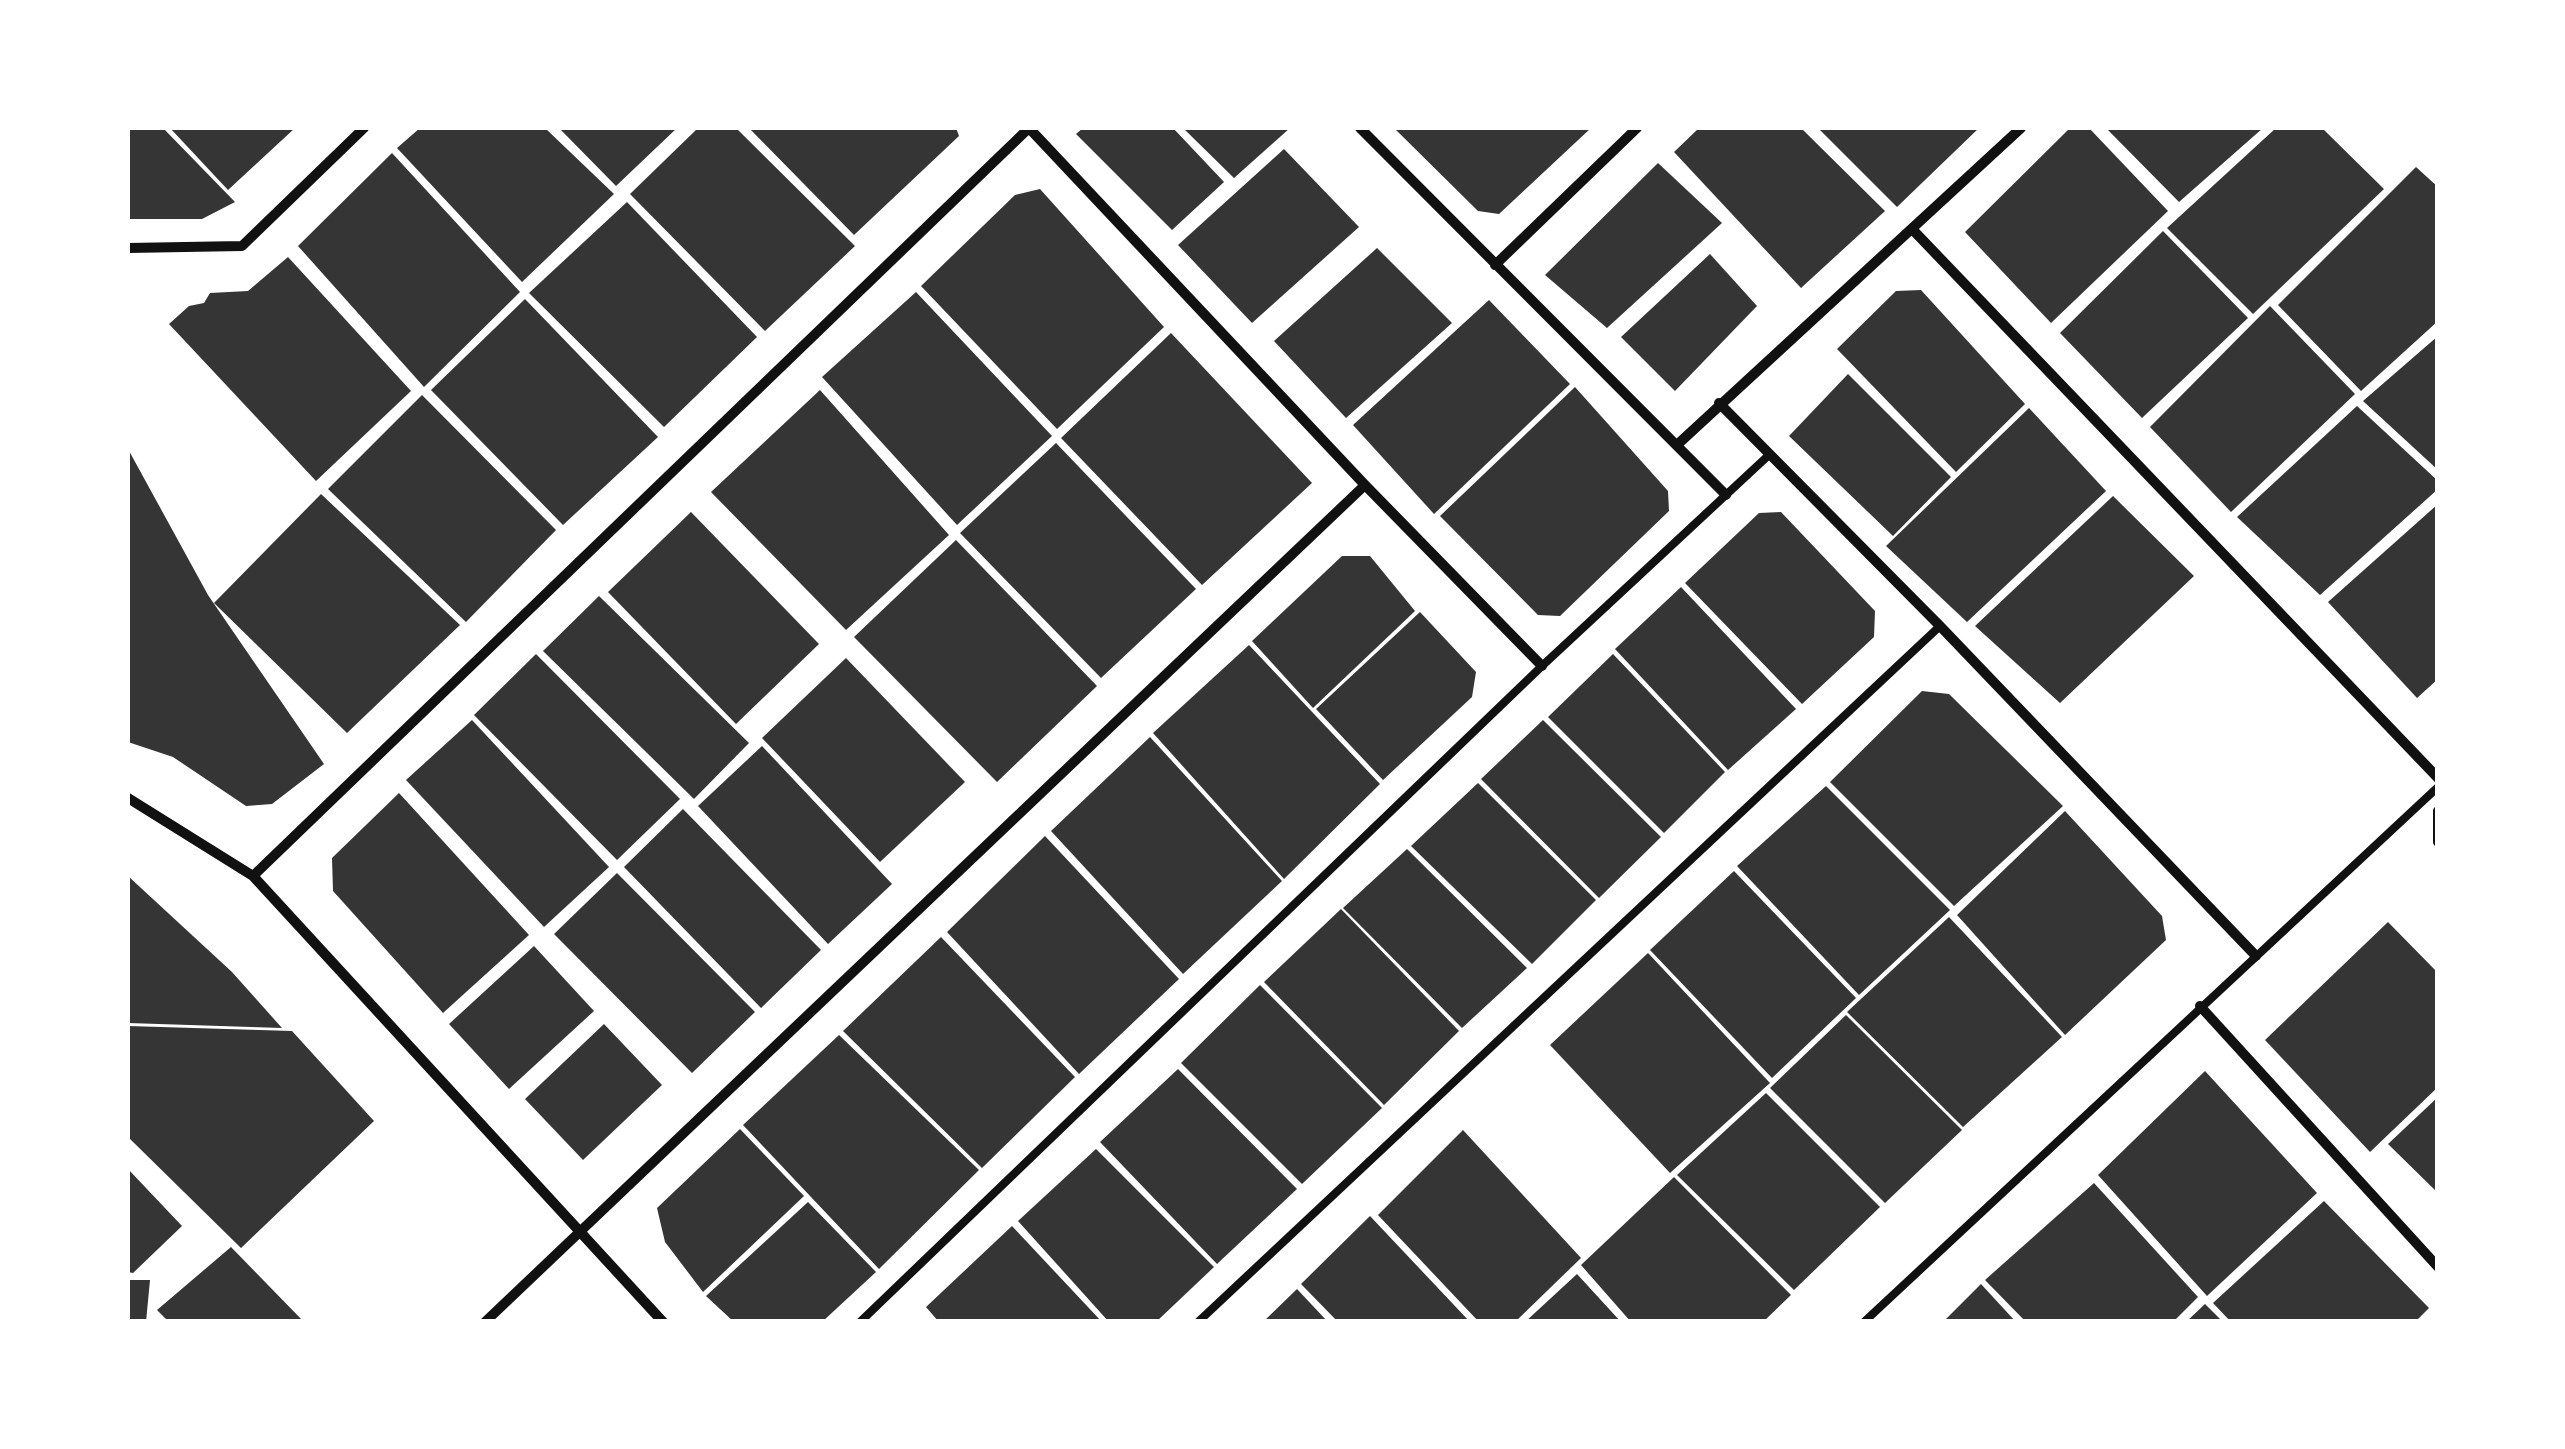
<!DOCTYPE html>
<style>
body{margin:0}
#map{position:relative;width:2565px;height:1449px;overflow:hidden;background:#fff;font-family:Bitter,serif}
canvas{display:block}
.frame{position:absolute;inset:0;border:130px solid #fff;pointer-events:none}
</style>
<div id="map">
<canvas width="2565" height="1449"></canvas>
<div class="frame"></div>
</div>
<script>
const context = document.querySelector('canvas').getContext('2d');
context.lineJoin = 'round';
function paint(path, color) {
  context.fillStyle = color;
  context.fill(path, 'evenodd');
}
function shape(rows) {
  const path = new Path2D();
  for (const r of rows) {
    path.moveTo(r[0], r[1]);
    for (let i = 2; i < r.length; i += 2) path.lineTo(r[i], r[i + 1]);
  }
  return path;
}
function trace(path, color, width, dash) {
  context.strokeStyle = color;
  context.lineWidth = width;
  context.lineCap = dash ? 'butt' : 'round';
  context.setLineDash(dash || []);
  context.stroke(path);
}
paint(shape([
 [128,128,163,128,235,202,202,219,128,219],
 [170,128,295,128,228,190],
 [420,128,545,128,614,194,522,282,397,148],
 [559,128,677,128,616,186],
 [698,128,736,128,855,246,765,331,630,194],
 [749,128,956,128,959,136,854,235],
 [1083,128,1173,128,1224,182,1172,230,1076,134],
 [1183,128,1290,128,1234,178],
 [1394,128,1591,128,1499,214,1478,211],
 [1699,128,1801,128,1885,211,1801,288,1674,152],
 [1818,128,1979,128,1897,207],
 [2070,128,2089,128,2168,211,2051,323,1965,232],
 [2106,128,2263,128,2179,202],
 [2276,128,2322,128,2384,189,2253,314,2167,228],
 [1284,149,1359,227,1252,323,1178,245],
 [392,153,520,292,424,387,298,246],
 [1658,163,1722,223,1607,328,1545,275],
 [2416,167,2438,187,2438,321,2361,391,2278,305],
 [1040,189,1164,327,1057,429,921,286,1015,195],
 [627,202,757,337,664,427,529,293],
 [2163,231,2248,318,2142,418,2060,333],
 [1377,248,1452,323,1346,418,1274,341],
 [1710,254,1757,306,1675,391,1621,337],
 [288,257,411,391,316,481,169,324,189,306,204,303,210,293,248,291],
 [1921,290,2025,404,1956,472,1837,349,1896,291],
 [916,292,1052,436,957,525,822,377],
 [525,299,658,437,563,525,431,390],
 [1489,300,1570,384,1434,514,1353,425],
 [2270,306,2355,394,2231,512,2150,427],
 [1171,333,1312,483,1202,585,1061,438],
 [2438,336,2438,470,2363,401],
 [1848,374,1951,477,1893,536,1789,436],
 [1575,387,1668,491,1669,511,1560,616,1538,615,1440,516],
 [820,390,949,535,846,630,711,492],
 [422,395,556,530,466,622,328,489],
 [2357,406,2438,481,2438,489,2320,595,2237,517],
 [2029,408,2106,491,1967,622,1886,546],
 [1056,443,1196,589,1101,678,960,533],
 [128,449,208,595,324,764,272,804,246,806,173,757,128,742],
 [321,494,460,625,347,733,214,603],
 [2113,496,2194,576,2060,703,1975,626],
 [2438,504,2438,679,2417,698,2328,602],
 [691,512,819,644,736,724,608,592],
 [1781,512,1875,611,1874,637,1802,704,1685,583,1759,513],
 [956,540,1097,686,997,782,854,637],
 [1342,556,1370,556,1415,611,1313,708,1252,641],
 [1681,587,1796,709,1728,770,1615,649],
 [599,596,749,743,694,799,543,651],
 [1420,612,1476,672,1472,697,1383,780,1316,709],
 [1249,645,1380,784,1284,879,1153,733],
 [536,654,680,799,617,860,474,715],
 [1613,654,1725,772,1664,833,1548,717],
 [846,658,965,782,880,862,762,738],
 [1922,691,1949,694,2063,806,1954,906,1830,782],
 [472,720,609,867,544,927,406,780],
 [1543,720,1661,837,1599,898,1481,779],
 [1150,737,1282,881,1183,974,1051,831],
 [762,746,892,884,828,944,698,806],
 [1478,783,1596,900,1532,964,1411,846],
 [1826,786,1950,910,1859,995,1737,866],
 [399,793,529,935,443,1013,333,891,332,858],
 [683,809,821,950,761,1008,624,867],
 [2065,811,2162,916,2166,940,2065,1035,1957,915],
 [1045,836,1179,979,1079,1074,947,932],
 [1407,849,1527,968,1462,1028,1343,908],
 [1734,871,1856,998,1772,1078,1650,950],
 [617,873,755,1012,692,1073,554,934],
 [128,876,232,972,282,1028,128,1023],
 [1341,909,1459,1031,1384,1105,1264,982],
 [1949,917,2062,1037,1963,1127,1847,1012],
 [2388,922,2438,973,2438,1087,2370,1152,2265,1040],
 [941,937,1075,1077,982,1168,843,1031],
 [534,946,594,1011,509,1089,449,1024],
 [1648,953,1770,1083,1670,1173,1550,1045],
 [1260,985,1382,1108,1302,1184,1181,1063],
 [1846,1015,1962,1130,1885,1203,1770,1088],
 [604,1024,662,1085,583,1160,525,1099],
 [128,1026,292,1031,374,1121,241,1248,128,1137],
 [839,1035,979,1170,879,1269,743,1125],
 [1178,1069,1297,1189,1217,1264,1100,1142],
 [2205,1071,2317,1193,2207,1296,2098,1175],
 [1766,1093,1880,1207,1794,1290,1677,1175],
 [2438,1097,2438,1193,2388,1144],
 [740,1129,804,1196,703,1292,665,1242,657,1208],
 [1463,1130,1581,1258,1515,1322,1479,1322,1378,1215],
 [1096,1149,1214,1267,1156,1322,1109,1322,1018,1221],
 [128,1169,182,1226,133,1273,128,1272],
 [1674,1177,1791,1295,1763,1322,1631,1322,1581,1265],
 [2094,1183,2198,1297,2173,1322,2026,1322,1985,1280],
 [2324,1201,2429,1308,2415,1322,2231,1322,2213,1303],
 [808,1202,876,1272,822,1322,734,1322,706,1296],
 [1370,1216,1470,1322,1338,1322,1301,1284],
 [1012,1226,1102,1322,939,1322,926,1307],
 [231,1247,304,1322,169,1322,157,1310],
 [1577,1274,1621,1322,1525,1322],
 [128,1280,150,1280,146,1322,128,1322],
 [1981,1284,2016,1322,1943,1322],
 [1297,1289,1328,1322,1263,1322],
 [2205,1304,2223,1322,2186,1322]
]), '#353535');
trace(shape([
 [860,1322,1542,666,1770,454],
 [1198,1322,1940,626],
 [1864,1322,2438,787]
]), '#111', 8);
trace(shape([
 [1029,128,1365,485,1542,666],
 [1360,128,1726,495],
 [1913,230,2438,778],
 [128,248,242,246,364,128],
 [1495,265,1637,128],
 [1719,403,1940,626,2256,956],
 [1678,444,2021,128],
 [128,798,253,876,663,1322],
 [2438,811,2438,842],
 [253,876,1029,128],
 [2200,1006,2438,1267],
 [485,1322,1365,485]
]), '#111', 10);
</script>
